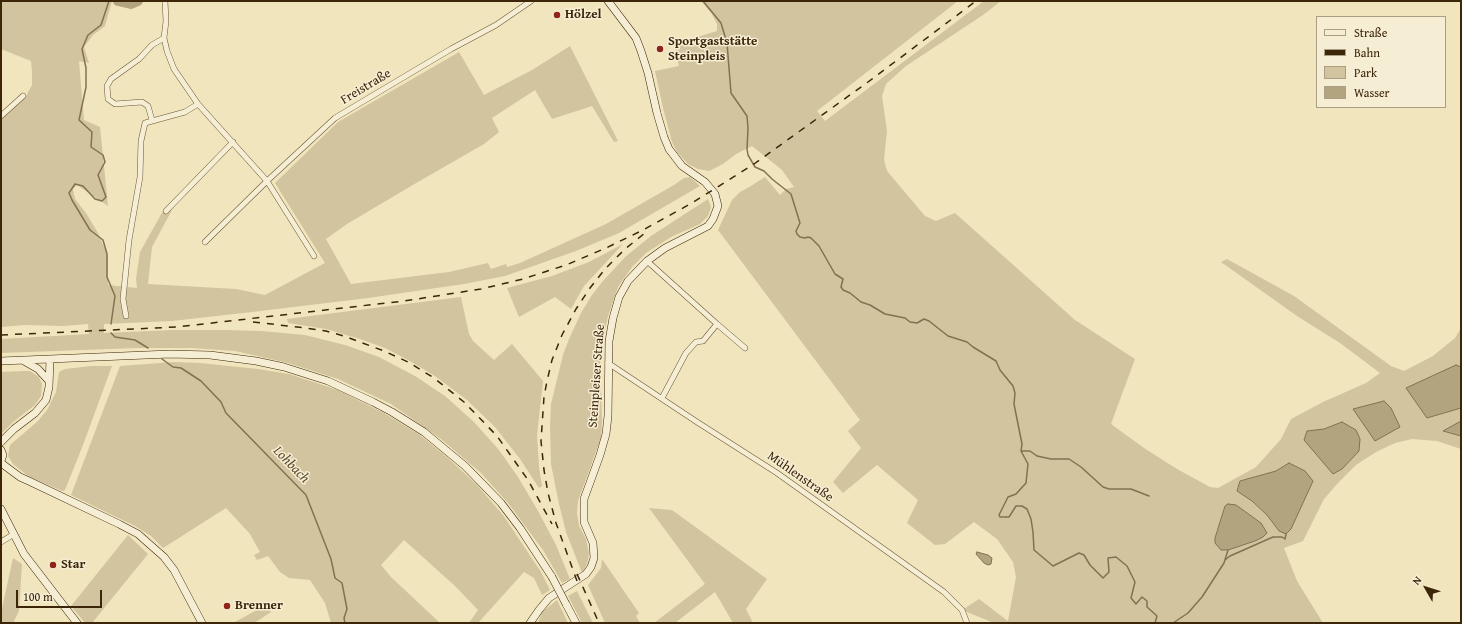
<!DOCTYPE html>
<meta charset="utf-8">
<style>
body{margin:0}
#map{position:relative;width:1462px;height:624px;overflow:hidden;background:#f1e5bd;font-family:"Gentium Book Plus",serif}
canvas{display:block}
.frame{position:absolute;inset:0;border:2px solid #3c2509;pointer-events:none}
.legend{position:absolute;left:1316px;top:16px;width:130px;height:92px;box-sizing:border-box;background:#f6eed4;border:1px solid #ac9e83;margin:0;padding:5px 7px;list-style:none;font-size:12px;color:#3c2509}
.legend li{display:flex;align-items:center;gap:8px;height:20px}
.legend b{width:20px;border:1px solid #ac9e83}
.north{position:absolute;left:1406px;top:568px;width:40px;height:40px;-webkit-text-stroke:3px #f6eed4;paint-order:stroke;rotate:309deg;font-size:11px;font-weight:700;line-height:16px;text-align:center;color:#3c2509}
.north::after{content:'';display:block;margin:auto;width:14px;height:18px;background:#3c2509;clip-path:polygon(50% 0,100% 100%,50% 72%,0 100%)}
.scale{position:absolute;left:16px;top:590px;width:86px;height:18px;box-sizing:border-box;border:2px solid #3c2509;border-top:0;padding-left:5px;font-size:12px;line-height:14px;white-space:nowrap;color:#3c2509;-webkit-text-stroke:3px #f6eed4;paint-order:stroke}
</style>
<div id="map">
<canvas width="1462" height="624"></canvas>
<div class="frame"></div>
<ul class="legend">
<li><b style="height:5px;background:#f6eed4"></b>Straße</li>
<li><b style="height:5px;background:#3c2509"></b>Bahn</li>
<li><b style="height:11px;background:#d2c49e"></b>Park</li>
<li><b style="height:11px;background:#b3a480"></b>Wasser</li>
</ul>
<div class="north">N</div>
<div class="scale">100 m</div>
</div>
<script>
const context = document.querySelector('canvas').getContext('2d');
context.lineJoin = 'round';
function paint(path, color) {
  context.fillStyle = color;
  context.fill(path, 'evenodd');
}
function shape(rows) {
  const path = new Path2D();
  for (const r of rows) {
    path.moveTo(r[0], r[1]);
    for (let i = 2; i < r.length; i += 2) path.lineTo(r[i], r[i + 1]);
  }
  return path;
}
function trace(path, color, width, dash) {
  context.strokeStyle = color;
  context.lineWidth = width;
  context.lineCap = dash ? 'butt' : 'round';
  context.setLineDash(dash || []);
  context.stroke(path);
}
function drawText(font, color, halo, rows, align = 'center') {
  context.font = font + ' "Gentium Book Plus",serif';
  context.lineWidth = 3;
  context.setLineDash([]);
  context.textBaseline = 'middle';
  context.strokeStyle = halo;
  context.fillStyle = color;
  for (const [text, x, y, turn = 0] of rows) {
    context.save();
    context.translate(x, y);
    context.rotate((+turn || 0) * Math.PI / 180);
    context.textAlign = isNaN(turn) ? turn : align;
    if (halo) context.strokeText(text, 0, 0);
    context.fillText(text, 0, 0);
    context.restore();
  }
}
paint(shape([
 [1,1,112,1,105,26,93,35,84,47,89,63,79,61,84,120,100,127,108,206,77,185,73,189,75,199,86,213,98,233,108,256,108,285,137,288,136,279,140,252,163,211,172,210,152,247,148,284,236,289,265,295,325,263,275,183,338,122,459,52,484,95,532,70,570,46,618,141,614,142,592,106,552,119,535,90,492,118,499,132,484,144,411,186,347,224,326,239,351,284,449,272,488,263,491,269,506,264,507,267,520,263,606,224,674,185,684,178,690,177,700,186,619,233,576,251,505,276,464,284,368,298,252,312,172,321,104,324,104,333,173,330,224,330,261,331,305,335,345,345,379,357,415,376,445,396,474,422,499,450,518,477,538,511,556,545,570,579,562,583,543,550,508,503,481,473,441,439,391,404,338,379,288,363,235,351,192,348,138,348,1,353,1,339,89,334,88,324,63,326,24,325,1,327,1,119,26,96,32,85,32,72,31,61,1,49],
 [701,1,958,1,817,111,825,121,984,1,1001,1,983,15,906,66,886,84,882,96,887,131,884,160,887,171,925,216,936,221,955,213,1075,320,1135,359,1111,424,1144,448,1177,469,1210,487,1218,488,1256,467,1281,439,1291,419,1323,402,1366,383,1380,373,1340,343,1297,316,1221,262,1227,259,1294,296,1391,366,1404,371,1433,356,1455,338,1461,328,1461,367,1456,365,1427,418,1461,408,1461,421,1444,431,1461,436,1461,449,1437,441,1412,439,1395,443,1376,452,1356,465,1338,483,1324,499,1303,541,1284,548,1297,581,1323,623,994,623,962,610,979,599,1008,621,1016,577,1013,562,997,539,974,522,945,544,935,545,907,523,918,500,877,465,843,493,833,482,861,448,848,431,860,420,718,230,732,200,740,192,751,186,765,177,780,195,786,189,794,187,782,170,752,146,736,154,723,164,709,171,698,169,688,164,677,152,672,142,663,108,655,71,679,66,674,44,717,31,717,24,712,14],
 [1289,464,1279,531,1267,515,1252,501,1238,491,1240,481,1276,471],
 [1236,505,1261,523,1255,541,1227,550,1223,550,1215,543,1215,538,1225,506],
 [708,199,711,207,708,216,700,224,671,237,646,253,632,267,618,287,608,316,600,354,602,421,601,438,578,501,577,513,579,526,586,539,589,554,587,564,582,573,566,532,559,504,551,464,550,428,551,404,563,355,569,339,581,313,592,295,603,281,625,257,651,236],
 [623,244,584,286,571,309,555,297,519,317,507,288,552,276,589,262],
 [461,297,469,334,473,341,494,360,512,344,543,381,537,435,539,467,542,486,539,488,520,459,495,427,467,400,435,376,408,360,385,348,360,339,326,329,288,323,287,319],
 [174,362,200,363,258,369,289,374,338,390,384,413,420,435,448,458,477,485,503,515,541,572,550,590,542,595,534,578,524,572,478,623,469,623,478,610,455,586,404,540,381,565,391,577,440,623,331,623,325,603,310,580,289,578,280,572,268,556,257,560,254,555,260,552,250,534,226,508,163,548,151,536,135,526,71,495,120,366],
 [91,366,112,366,83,445,65,490,62,491,28,476,13,464,8,456,10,445,38,421,47,410,56,392,59,372,65,369],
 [23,371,30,371,39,377,42,384,41,396,35,405,13,422,1,434,1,372],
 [649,508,672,510,767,579,746,609,753,623,733,623,715,592,675,623,654,623,705,584],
 [128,535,148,554,92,623,85,623,71,606],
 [13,558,22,564,19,611,13,623,1,623,1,613],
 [602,559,639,613,636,616,640,623,605,623,588,585,601,568],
 [577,591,593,623,582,623,568,596],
 [557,600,568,623,538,623,542,612],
 [266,605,271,612,259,620,253,623,233,623]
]), '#d2c49e');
const water = shape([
 [1456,365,1461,367,1461,408,1427,418,1406,388,1456,365],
 [1384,401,1391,408,1400,427,1375,441,1353,409,1384,401],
 [1461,421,1461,436,1443,431,1461,421],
 [1342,422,1356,430,1360,439,1359,451,1342,469,1333,474,1304,440,1307,431,1324,429,1342,422],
 [1289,463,1305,471,1313,481,1291,529,1286,534,1279,531,1267,515,1252,501,1237,491,1240,481,1276,471,1289,463],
 [1228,504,1236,505,1261,523,1267,533,1263,537,1255,541,1228,550,1221,550,1215,543,1215,538,1225,506,1228,504],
 [977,552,988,555,992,558,991,564,988,565,984,563,976,554,977,552]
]);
paint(water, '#b3a480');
trace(water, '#837150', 1);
trace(shape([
 [109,1,101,25,88,35,82,49,86,68,86,87,79,120,92,132,91,147,103,155,105,162,98,175,106,197,102,201,95,199,83,186,75,184,69,193,72,200,90,230,103,240,107,254,107,277,115,296,111,324],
 [703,1,721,23,727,43,731,93,747,116,748,128,747,149,748,155,755,167,764,171,772,179,791,194,800,223,796,231,797,234,800,237,805,238,808,237,811,238,819,246,835,274,843,279,841,287,843,290,850,293,861,302,870,305,885,314,905,318,910,322,917,323,924,319,929,321,948,336,967,342,973,347,996,361,1000,370,1013,386,1015,393,1014,404,1022,444,1021,451,1028,464,1026,483,1016,494,1008,497,999,515,1000,517,1009,517,1016,506,1022,506,1027,509,1031,519,1033,532,1034,550,1053,566,1079,553,1084,555,1090,565,1103,578,1109,572,1108,558,1116,557,1127,566,1135,582,1131,598,1136,604,1142,597,1147,601,1147,607,1157,616,1155,623],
 [111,333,115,337,135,340,148,348],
 [162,359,173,367,181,368,201,381,221,402,226,413,306,495,331,559,335,578,342,583,347,609,344,618,345,623],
 [1021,451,1030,451,1037,456,1051,459,1069,459,1081,467,1103,487,1109,489,1131,489,1149,496],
 [1225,560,1230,556,1273,537,1282,537,1285,539,1286,534],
 [1173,623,1188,613,1202,597,1224,563,1228,550]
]), '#837150', 1.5);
trace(shape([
 [118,1,131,4,138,1]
]), '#b3a480', 10);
const street = shape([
 [165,1,166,21,164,38,167,51,174,69,198,104,267,181,335,118,451,49,496,25,531,1],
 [1,116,23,96],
 [152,120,148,106,142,102,115,104,108,99,107,86,111,79,139,59,152,45,164,38],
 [166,211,233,142],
 [205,242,267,181,314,256],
 [647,261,717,324,745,348],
 [126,316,123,299,129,240,140,177,141,141,145,123,185,112,198,104],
 [608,363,697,422,777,473,944,592,962,610,967,623],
 [662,398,686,353,696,342,703,341,717,324],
 [1,542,14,534]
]);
const secondary = shape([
 [1,361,170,354,210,355,256,361,284,367,328,381,373,402,392,412,424,432,465,466,501,503,520,528,552,577],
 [24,361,38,369,49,381],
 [1,442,14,429,35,413,46,400,49,387,50,359],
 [1,450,3,455,1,461],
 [1,463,20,477,31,482,119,524,138,534,164,557,174,570,202,623],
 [1,509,24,554,77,623],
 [566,604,576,623],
 [530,623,539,610,549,598,586,574,591,567,594,558,593,543,584,522,584,499,600,455,606,434,608,416,609,341,613,318,619,297,628,281,647,261,665,248,708,226,713,219,718,206,715,194,705,182,682,166,669,149,664,137,657,113,648,73,641,51,636,38,608,1]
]);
trace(street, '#695536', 6);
trace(secondary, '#3c2509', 8);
trace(street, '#f6eed4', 5);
trace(secondary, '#f6eed4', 7);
trace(shape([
 [253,322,306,328,326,331,344,336,384,351,408,362,434,378,464,402,497,436,528,480,552,524],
 [1,335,177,327,404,301,481,289,523,279,566,265,606,248,643,230,692,203,754,164,868,82,976,1],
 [577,574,599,623],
 [577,581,556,523,548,493,544,470,541,441,544,397,547,381,552,360,562,335,576,309,590,288,605,269,625,249,645,233]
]), '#3c2509', 1.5, [7, 7]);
const secondaryBridge = shape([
 [552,577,566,604]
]);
trace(secondaryBridge, '#3c2509', 8, []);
trace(secondaryBridge, '#f6eed4', 7);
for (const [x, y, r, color] of [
 [557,15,4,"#8f2418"],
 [660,49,4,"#8f2418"],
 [53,565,4,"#8f2418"],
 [227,606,4,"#8f2418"]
]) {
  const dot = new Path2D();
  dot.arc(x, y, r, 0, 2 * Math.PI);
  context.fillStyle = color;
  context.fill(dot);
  trace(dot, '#f6eed4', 1.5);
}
drawText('bold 13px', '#3c2509', '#f6eed4', [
 ["Hölzel",565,15],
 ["Sportgaststätte",668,42],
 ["Steinpleis",668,57],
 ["Star",61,565],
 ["Brenner",235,606]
], 'left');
drawText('13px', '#3c2509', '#f6eed4', [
 ["Freistraße",366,87,-31],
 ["Steinpleiser Straße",597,376,-86],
 ["Mühlenstraße",800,477,35]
]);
drawText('italic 14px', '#604b2d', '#f6eed4', [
 ["Lohbach",291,465,46]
]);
</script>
